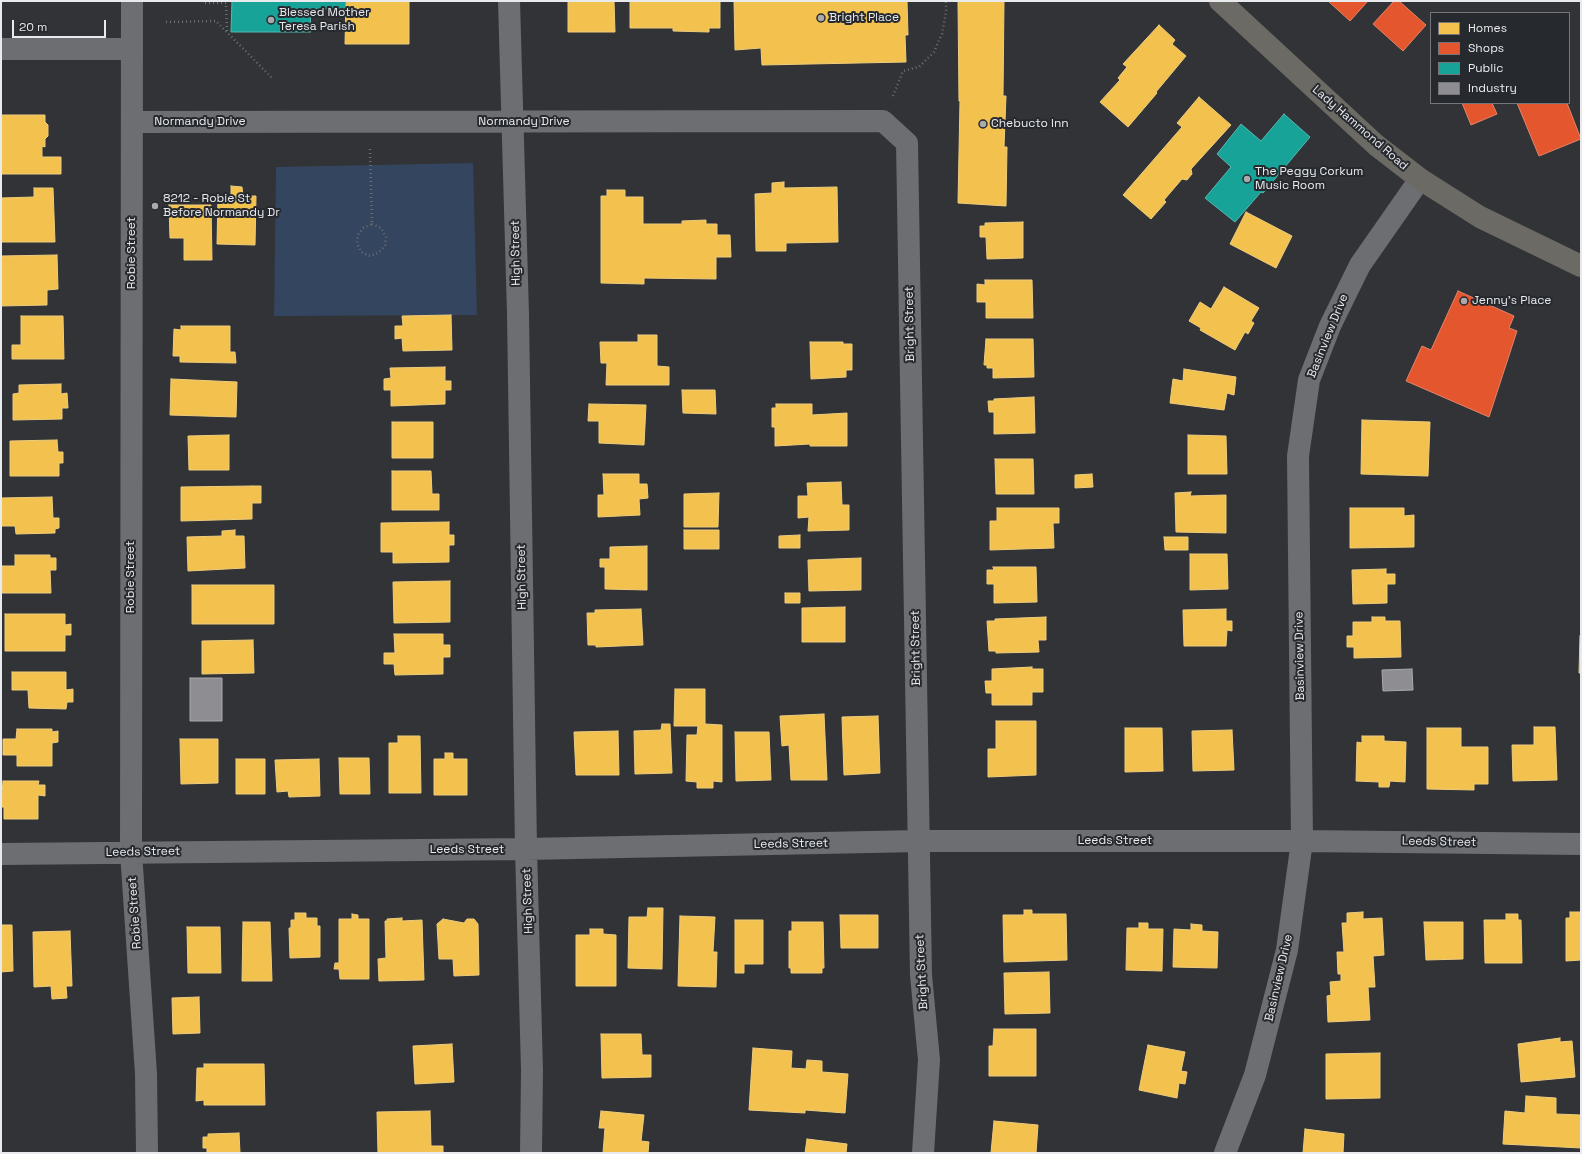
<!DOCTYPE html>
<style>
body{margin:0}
#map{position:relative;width:1582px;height:1154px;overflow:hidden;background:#313336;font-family:"Space Grotesk",sans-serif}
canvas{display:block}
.frame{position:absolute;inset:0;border:2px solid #e8eaee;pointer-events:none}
.legend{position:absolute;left:1430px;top:12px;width:140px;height:92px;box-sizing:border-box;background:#26292e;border:1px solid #74767b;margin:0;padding:5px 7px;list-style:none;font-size:12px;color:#e8eaee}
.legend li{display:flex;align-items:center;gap:8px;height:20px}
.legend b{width:20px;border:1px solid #74767b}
.scale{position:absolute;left:12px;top:20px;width:94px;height:18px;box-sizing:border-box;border:2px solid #e8eaee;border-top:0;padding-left:5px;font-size:12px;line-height:14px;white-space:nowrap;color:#e8eaee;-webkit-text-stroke:3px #26292e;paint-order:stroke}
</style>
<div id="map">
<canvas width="1582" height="1154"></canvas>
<div class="frame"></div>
<ul class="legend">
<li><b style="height:11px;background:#f2c14e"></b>Homes</li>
<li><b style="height:11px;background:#e4572e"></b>Shops</li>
<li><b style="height:11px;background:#17a398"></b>Public</li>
<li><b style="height:11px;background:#8d8d92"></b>Industry</li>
</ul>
<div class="scale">20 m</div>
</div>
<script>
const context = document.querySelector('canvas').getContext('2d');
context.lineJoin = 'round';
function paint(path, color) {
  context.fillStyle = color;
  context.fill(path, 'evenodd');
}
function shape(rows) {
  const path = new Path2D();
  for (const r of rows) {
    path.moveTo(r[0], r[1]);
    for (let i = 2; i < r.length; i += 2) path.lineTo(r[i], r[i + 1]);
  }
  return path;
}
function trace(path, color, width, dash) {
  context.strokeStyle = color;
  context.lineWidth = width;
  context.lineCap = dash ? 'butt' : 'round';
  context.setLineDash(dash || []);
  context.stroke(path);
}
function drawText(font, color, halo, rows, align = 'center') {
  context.font = font + ' "Space Grotesk",sans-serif';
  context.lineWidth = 4;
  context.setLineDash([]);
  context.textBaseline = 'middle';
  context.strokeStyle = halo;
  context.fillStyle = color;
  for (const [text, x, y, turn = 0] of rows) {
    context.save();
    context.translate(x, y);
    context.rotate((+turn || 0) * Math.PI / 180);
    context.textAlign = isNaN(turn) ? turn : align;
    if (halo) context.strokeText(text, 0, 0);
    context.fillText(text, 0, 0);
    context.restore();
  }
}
paint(shape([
 [473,163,477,315,274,316,276,167]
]), '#34455f');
const homes = shape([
 [346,1,409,1,409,44,345,44,346,1],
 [568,1,614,1,615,32,568,32,568,1],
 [630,1,720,1,720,28,709,28,709,32,673,31,673,28,630,28,630,1],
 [734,1,907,1,908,35,905,35,906,62,762,65,761,48,735,50,734,1],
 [958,1,1004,1,1003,96,1006,96,1004,147,1007,147,1006,206,958,203,960,101,959,101,958,1],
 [1159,25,1175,40,1172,44,1186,56,1156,92,1157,93,1128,127,1100,102,1120,80,1118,78,1127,67,1123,64,1159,25],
 [1199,97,1231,125,1191,169,1192,174,1187,180,1182,179,1164,200,1166,202,1151,219,1123,195,1182,127,1177,123,1199,97],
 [1,115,45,115,45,122,48,125,48,136,45,139,45,147,42,146,42,157,61,157,61,174,1,174,1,115],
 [784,182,784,188,837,187,838,242,786,243,786,251,756,251,755,194,772,193,772,183,784,182],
 [231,186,242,187,243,196,256,196,255,245,217,244,218,196,231,196,231,186],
 [34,188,53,188,55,242,1,242,1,198,34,197,34,188],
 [607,190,625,190,625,197,643,197,643,224,682,224,682,221,706,220,706,224,717,224,717,235,730,235,731,257,716,257,716,279,644,278,644,284,601,283,601,196,607,196,607,190],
 [169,205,211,205,212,260,184,260,184,238,170,238,169,205],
 [1246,212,1292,236,1276,268,1230,244,1246,212],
 [1023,222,1023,258,987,259,986,237,980,237,980,226,985,226,985,223,1023,222],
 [57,255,58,289,47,290,47,305,1,306,1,256,57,255],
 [985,280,1032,280,1033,318,986,318,986,302,977,302,977,284,985,285,985,280],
 [1224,287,1259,308,1251,321,1254,323,1248,334,1245,332,1235,350,1200,330,1201,328,1189,321,1200,302,1211,309,1224,287],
 [451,315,452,350,403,351,402,338,395,339,395,326,403,326,402,316,451,315],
 [21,316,63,316,64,359,12,359,12,345,21,345,21,316],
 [181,326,230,326,230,352,235,352,236,363,180,362,180,356,173,356,174,329,181,330,181,326],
 [638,335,657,335,657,366,669,367,669,385,606,385,607,363,601,363,600,342,638,342,638,335],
 [986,339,1033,339,1034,377,993,378,993,368,987,368,987,365,984,365,986,339],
 [810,342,843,342,843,344,852,344,852,370,846,370,846,377,811,379,810,342],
 [445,367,445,381,451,381,451,390,445,390,445,404,391,406,391,390,384,390,384,379,391,378,390,368,445,367],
 [1184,369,1236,377,1234,395,1227,393,1224,410,1170,403,1173,379,1183,381,1184,369],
 [171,379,237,382,236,417,170,415,171,379],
 [61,384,61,394,67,393,68,408,62,408,62,419,13,420,13,394,19,393,19,385,61,384],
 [682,390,715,390,716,414,683,413,682,390],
 [1034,397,1035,433,994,434,994,412,989,412,988,401,994,401,994,399,1034,397],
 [589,404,646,405,644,445,599,443,599,421,588,421,589,404],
 [776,404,812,404,812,415,847,413,847,446,810,446,810,444,775,446,775,427,772,427,772,408,776,408,776,404],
 [1362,420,1430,422,1428,476,1361,474,1362,420],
 [392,422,433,422,433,458,392,458,392,422],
 [229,435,229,470,189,470,188,436,229,435],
 [1188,435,1226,436,1227,474,1188,474,1188,435],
 [57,440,58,452,63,452,63,463,59,463,59,476,10,476,10,441,57,440],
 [995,459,1033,459,1034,494,996,494,995,459],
 [392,471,431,471,432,494,439,494,439,510,392,510,392,471],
 [603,474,639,474,639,484,647,484,648,498,639,499,640,515,598,517,598,495,604,495,603,474],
 [1092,474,1093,487,1075,488,1075,475,1092,474],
 [841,482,842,505,849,505,849,530,808,531,809,517,798,518,798,496,808,496,807,483,841,482],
 [252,486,261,486,261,503,252,503,252,519,181,521,181,487,252,486],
 [1191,492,1190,496,1226,495,1226,533,1176,532,1175,493,1191,492],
 [719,493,718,527,684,527,684,494,719,493],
 [52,497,53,518,59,518,59,528,55,529,55,533,16,534,15,526,1,526,1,498,52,497],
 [997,508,1059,508,1059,523,1053,523,1054,548,990,550,990,521,997,521,997,508],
 [1350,508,1404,508,1404,516,1414,515,1414,547,1350,548,1350,508],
 [449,522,449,535,454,535,454,545,449,545,449,562,393,563,393,552,381,552,381,523,449,522],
 [235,530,235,536,244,536,245,568,188,571,187,537,222,536,222,531,235,530],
 [684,530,719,530,719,549,684,549,684,530],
 [800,535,800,548,779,548,779,536,800,535],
 [1164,537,1188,537,1188,550,1165,550,1164,537],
 [647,546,647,590,605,589,605,567,600,567,600,559,610,559,610,547,647,546],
 [1190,554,1227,554,1228,589,1190,590,1190,554],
 [15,555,50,555,50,558,56,558,56,570,50,570,51,593,2,593,2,566,15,566,15,555],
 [861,558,861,590,809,591,808,560,861,558],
 [993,567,1036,567,1037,602,994,603,994,584,987,584,987,570,994,570,993,567],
 [1386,569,1386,574,1395,574,1395,584,1387,584,1387,603,1353,604,1352,570,1386,569],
 [450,581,450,622,394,623,393,582,450,581],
 [192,585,274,585,274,624,192,624,192,585],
 [785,593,800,593,800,603,785,603,785,593],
 [845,607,845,642,802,642,802,608,845,607],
 [641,609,643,645,596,647,596,645,588,645,587,613,595,613,595,610,641,609],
 [1226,609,1226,621,1232,621,1232,631,1227,630,1226,646,1184,646,1183,610,1226,609],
 [5,614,65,614,65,625,71,624,71,635,65,635,65,651,5,651,5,614],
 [1046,617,1046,640,1038,640,1039,652,996,653,996,651,989,651,987,621,995,621,995,619,1046,617],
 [1372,617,1385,617,1385,621,1400,621,1401,657,1354,658,1354,647,1347,647,1347,636,1353,636,1353,622,1372,622,1372,617],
 [394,634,443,634,443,645,450,645,450,657,443,657,443,674,395,675,394,664,384,664,384,653,395,653,394,634],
 [1580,636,1581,636,1581,673,1579,673,1580,636],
 [253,640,254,673,202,674,202,641,253,640],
 [1032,667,1032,669,1043,669,1043,692,1032,692,1032,705,992,705,992,693,986,693,985,681,992,681,992,669,1032,667],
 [12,672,66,672,66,690,73,689,73,702,67,702,66,709,29,708,28,690,12,690,12,672],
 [675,689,705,689,705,724,722,725,722,782,713,781,713,788,697,788,697,782,686,781,687,735,697,735,698,726,674,726,675,689],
 [824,714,827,780,791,780,789,745,782,746,780,716,824,714],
 [878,716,880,773,844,775,842,717,878,716],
 [996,721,1036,721,1036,775,988,777,988,749,996,749,996,721],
 [662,724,670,724,672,773,635,774,634,731,661,730,662,724],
 [1534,727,1555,727,1557,780,1513,781,1512,745,1534,745,1534,727],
 [1125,728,1162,728,1163,771,1125,772,1125,728],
 [1427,728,1461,728,1461,747,1488,747,1488,784,1474,784,1474,790,1427,789,1427,728],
 [17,729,52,729,52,732,58,731,58,742,52,743,52,766,17,766,17,755,3,755,3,739,16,739,17,729],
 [1232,730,1234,770,1193,771,1192,731,1232,730],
 [618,731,619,775,576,775,574,732,618,731],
 [735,732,769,732,771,780,736,781,735,732],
 [398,736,420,736,421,793,389,793,389,743,398,743,398,736],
 [1362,736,1384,736,1384,741,1406,742,1405,782,1390,781,1389,787,1379,787,1379,782,1356,781,1357,742,1362,743,1362,736],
 [180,739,218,739,218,783,181,784,180,739],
 [445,753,453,753,453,759,467,759,467,795,434,795,434,759,445,759,445,753],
 [339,758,369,758,370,794,340,794,339,758],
 [236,759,265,759,265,794,236,794,236,759],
 [319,759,320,796,289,797,288,791,277,792,275,760,319,759],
 [3,781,39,781,38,785,45,785,45,796,38,795,38,819,4,819,4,807,1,807,3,781],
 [648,908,663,908,662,969,628,968,629,917,647,917,648,908],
 [1024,910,1032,910,1032,914,1066,914,1067,960,1004,962,1003,915,1024,915,1024,910],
 [1363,912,1363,919,1382,918,1384,955,1373,956,1375,987,1368,987,1370,1020,1328,1022,1327,996,1331,995,1330,982,1341,981,1341,974,1338,974,1337,952,1344,952,1342,923,1347,923,1347,913,1363,912],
 [1570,912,1581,912,1581,960,1566,961,1566,918,1570,918,1570,912],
 [295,913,306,913,306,918,317,918,317,926,320,926,320,957,290,958,289,928,291,928,291,920,295,920,295,913],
 [352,914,358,915,358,919,369,919,369,979,340,979,339,969,334,969,335,963,339,963,339,919,352,919,352,914],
 [1506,914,1518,914,1518,920,1521,920,1522,963,1485,963,1484,920,1506,920,1506,914],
 [840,915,878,915,878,948,841,948,840,915],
 [680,916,715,917,713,952,717,952,716,987,678,986,680,916],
 [402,918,402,921,422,920,424,980,379,981,378,959,386,958,385,921,387,921,387,919,402,918],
 [443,919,464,923,467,919,474,919,478,924,479,975,454,976,453,959,439,959,437,924,443,919],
 [735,920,763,920,763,964,744,964,744,973,735,973,735,920],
 [243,922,270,922,272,981,242,981,243,922],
 [792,922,823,922,824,968,822,968,822,973,791,973,791,968,789,968,789,931,792,931,792,922],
 [1424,922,1463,922,1463,959,1426,960,1424,922],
 [1139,923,1148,923,1148,929,1163,929,1162,971,1126,970,1127,928,1139,928,1139,923],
 [1191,924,1202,925,1202,931,1218,932,1217,968,1173,967,1174,929,1191,930,1191,924],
 [1,925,12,925,13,971,1,972,1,925],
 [187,927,220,927,221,973,188,973,187,927],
 [590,929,603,929,603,934,616,935,616,986,576,986,576,935,590,935,590,929],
 [70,931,72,986,66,986,67,998,52,999,51,986,34,987,33,932,70,931],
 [1049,972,1050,1013,1005,1014,1004,973,1049,972],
 [199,997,200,1033,173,1034,172,998,199,997],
 [994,1029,1036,1029,1036,1076,989,1076,989,1046,993,1046,994,1029],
 [601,1034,641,1034,642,1055,651,1055,651,1077,602,1078,601,1034],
 [1560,1038,1560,1042,1572,1041,1575,1077,1521,1082,1518,1044,1560,1038],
 [452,1044,454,1082,415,1084,413,1046,452,1044],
 [1148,1045,1185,1052,1181,1071,1187,1072,1185,1084,1179,1083,1177,1098,1139,1090,1148,1045],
 [753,1048,792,1051,791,1068,806,1069,807,1060,822,1061,822,1072,848,1074,845,1113,805,1110,805,1113,749,1110,753,1048],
 [1380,1053,1380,1098,1326,1099,1326,1054,1380,1053],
 [204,1064,264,1064,265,1105,204,1105,204,1100,196,1101,197,1068,204,1068,204,1064],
 [1526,1096,1556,1098,1556,1114,1581,1115,1581,1148,1503,1144,1505,1111,1525,1113,1526,1096],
 [430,1111,431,1146,443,1146,443,1153,378,1153,377,1112,430,1111],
 [601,1111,644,1115,641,1141,649,1142,648,1153,603,1153,605,1128,599,1128,601,1111],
 [994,1121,1038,1125,1036,1153,991,1153,994,1121],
 [1305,1129,1344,1134,1343,1153,1303,1153,1305,1129],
 [239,1133,240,1153,207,1153,207,1148,203,1148,203,1137,208,1137,208,1134,239,1133],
 [807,1139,847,1144,846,1153,805,1153,807,1139]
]);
paint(homes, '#f2c14e');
trace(homes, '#efcd7e', 1);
const shops = shape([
 [1328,1,1368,1,1350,21,1328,1],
 [1394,1,1399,1,1426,25,1403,51,1373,24,1394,1],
 [1462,103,1492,103,1497,114,1471,125,1462,103],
 [1517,103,1567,103,1581,139,1539,156,1517,103],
 [1458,291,1514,316,1509,328,1517,331,1489,417,1406,381,1422,346,1431,350,1458,291]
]);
paint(shops, '#e4572e');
trace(shops, '#e58368', 1);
const public = shape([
 [232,1,346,1,345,9,310,9,311,32,231,32,232,1],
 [1284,114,1310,137,1263,193,1261,192,1235,222,1205,198,1231,167,1217,154,1241,124,1261,141,1284,114]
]);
paint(public, '#17a398');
trace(public, '#56b8b2', 1);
const industry = shape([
 [1412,669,1413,690,1383,691,1382,670,1412,669],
 [190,678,222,678,222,721,190,721,190,678]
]);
paint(industry, '#8d8d92');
trace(industry, '#a8a9ae', 1);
trace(shape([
 [203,1,203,3,226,3,227,32],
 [166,22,216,21,272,78],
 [893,96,903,71,919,67,934,52,942,34,946,12,946,1],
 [370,149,372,224,363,228,358,235,357,243,361,252,370,256,378,253,385,246,386,237,381,228,372,224]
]), '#6c6e71', 2.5, [1, 3]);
trace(shape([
 [132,1,131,852,146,1074,147,1153],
 [509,1,518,314,526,849,532,1070,531,1153],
 [1,49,132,49],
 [132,122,883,121,907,143,921,975,929,1060,923,1153],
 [1,854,526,849,919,841,1302,841,1581,844],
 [1225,1153,1255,1075,1287,950,1302,841,1298,456,1309,380,1330,326,1360,265,1420,179]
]), '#6c6e71', 22);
trace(shape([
 [1220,1,1376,145,1420,179,1480,217,1581,266]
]), '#6c6a64', 22);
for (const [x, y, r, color] of [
 [821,18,4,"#a8aaae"],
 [271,20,4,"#a8aaae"],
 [983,124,4,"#a8aaae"],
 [1247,179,4,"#a8aaae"],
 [155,206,4,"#a8aaae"],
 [1464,301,4,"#a8aaae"]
]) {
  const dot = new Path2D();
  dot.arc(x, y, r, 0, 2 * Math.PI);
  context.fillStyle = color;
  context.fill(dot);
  trace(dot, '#26292e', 1.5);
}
drawText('12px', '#e8eaee', '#26292e', [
 ["Blessed Mother",279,13],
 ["Teresa Parish",279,27],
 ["Bright Place",829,18],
 ["Chebucto Inn",991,124],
 ["The Peggy Corkum",1255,172],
 ["Music Room",1255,186],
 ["8212 - Robie St",163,199],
 ["Before Normandy Dr",163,213],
 ["Jenny's Place",1472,301]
], 'left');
drawText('12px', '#e8eaee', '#26292e', [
 ["Normandy Drive",200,122],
 ["Normandy Drive",524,122],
 ["Lady Hammond Road",1360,128,41],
 ["Robie Street",132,253,-90],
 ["High Street",516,253,-91],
 ["Bright Street",910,324,-91],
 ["Basinview Drive",1328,336,-68],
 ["Robie Street",131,577,-90],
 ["High Street",522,577,-91],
 ["Bright Street",916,648,-91],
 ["Basinview Drive",1300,656,-91],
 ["Leeds Street",1115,841],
 ["Leeds Street",1439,842,1],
 ["Leeds Street",791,844,-1],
 ["Leeds Street",467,850],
 ["Leeds Street",143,852,-1],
 ["High Street",528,901,-92],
 ["Robie Street",135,913,-94],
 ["Bright Street",922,972,-93],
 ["Basinview Drive",1279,978,-77]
]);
</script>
